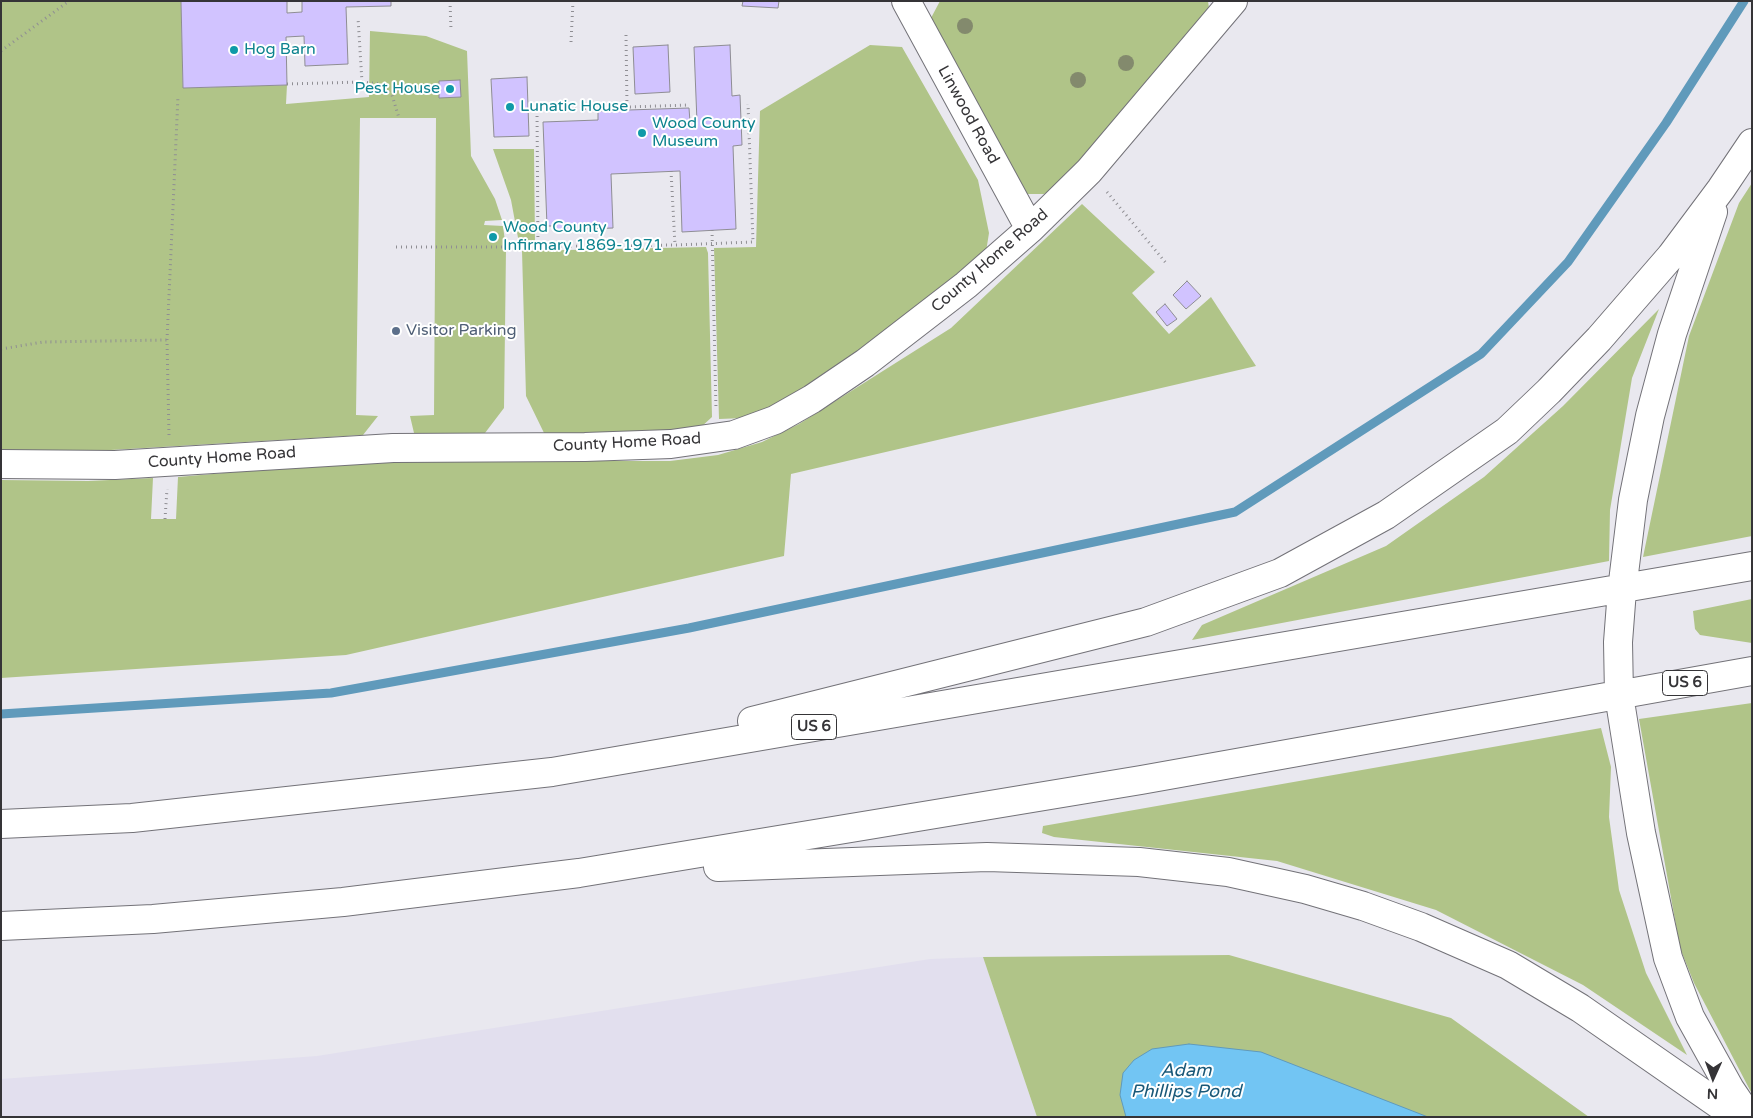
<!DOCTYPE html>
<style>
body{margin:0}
#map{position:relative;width:1753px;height:1118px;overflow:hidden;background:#e9e8ef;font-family:"Varela Round",sans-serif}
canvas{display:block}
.frame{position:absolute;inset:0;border:2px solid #353437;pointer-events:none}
.north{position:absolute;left:1688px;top:1053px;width:50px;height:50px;-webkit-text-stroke:4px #fff;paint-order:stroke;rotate:182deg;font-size:14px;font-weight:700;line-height:20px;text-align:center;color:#353437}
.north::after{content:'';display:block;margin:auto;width:18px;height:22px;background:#353437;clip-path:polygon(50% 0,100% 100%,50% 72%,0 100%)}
</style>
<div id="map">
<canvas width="1753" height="1118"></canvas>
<div class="frame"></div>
<div class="north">N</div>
</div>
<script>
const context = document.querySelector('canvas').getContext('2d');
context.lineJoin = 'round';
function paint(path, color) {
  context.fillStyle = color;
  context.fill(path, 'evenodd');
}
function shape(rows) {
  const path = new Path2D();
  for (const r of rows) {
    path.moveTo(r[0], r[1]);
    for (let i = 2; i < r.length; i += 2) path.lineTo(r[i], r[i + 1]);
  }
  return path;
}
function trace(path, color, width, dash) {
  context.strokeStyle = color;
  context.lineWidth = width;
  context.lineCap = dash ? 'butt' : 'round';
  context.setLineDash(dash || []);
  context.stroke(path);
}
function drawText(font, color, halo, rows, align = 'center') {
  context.font = font + ' "Varela Round",sans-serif';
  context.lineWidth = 4;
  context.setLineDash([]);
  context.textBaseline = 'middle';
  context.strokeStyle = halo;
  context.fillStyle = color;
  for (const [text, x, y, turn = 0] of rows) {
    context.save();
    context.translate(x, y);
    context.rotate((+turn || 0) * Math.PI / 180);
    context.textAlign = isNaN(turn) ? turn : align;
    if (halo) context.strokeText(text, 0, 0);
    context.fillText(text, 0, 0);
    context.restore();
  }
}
paint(shape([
 [983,957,1037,1117,1,1117,1,1079,317,1056,930,959]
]), '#e2dfee');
paint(shape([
 [1,1,181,1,183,88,287,85,286,104,369,97,370,31,426,36,467,51,471,156,495,199,502,220,485,221,484,225,503,226,506,249,504,408,485,433,414,433,410,416,434,415,436,118,360,118,356,415,378,416,363,435,111,450,1,450],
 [940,1,1208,1,1209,8,1062,183,1044,194,1025,194,959,80,931,18],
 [870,45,902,47,978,180,989,233,985,258,828,378,772,409,744,418,719,419,714,248,756,247,760,111],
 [493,149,534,149,535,243,519,243,511,200],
 [1752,183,1752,536,1643,557,1689,336,1739,203],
 [1082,204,1155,272,1132,293,1169,334,1211,297,1256,366,791,474,784,556,346,655,1,678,1,480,88,481,153,478,151,519,176,519,178,477,292,467,431,461,670,461,718,455,762,442,799,424,951,328],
 [706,247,708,253,712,417,700,428,635,434,545,435,526,396,522,251],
 [1659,309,1632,378,1610,510,1609,561,1192,640,1202,625,1386,546,1484,477,1563,406],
 [1752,599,1752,643,1700,635,1695,629,1693,611],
 [1752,703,1752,1094,1694,983,1680,948,1639,719],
 [1601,728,1611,767,1609,817,1619,890,1646,973,1687,1055,1583,985,1436,910,1277,861,1054,837,1042,833,1043,826],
 [1229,955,1451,1018,1589,1117,1037,1117,983,957]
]), '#b0c488');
const water = shape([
 [1189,1044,1261,1052,1428,1117,1126,1117,1120,1095,1123,1073,1134,1060,1152,1049,1189,1044]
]);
paint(water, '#72c5f3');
trace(water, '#609abb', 1);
trace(shape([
 [1,714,331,693,689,628,1235,512,1481,354,1568,262,1666,123,1744,1]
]), '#609abb', 9);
const building = shape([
 [181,1,287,1,287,13,302,12,302,1,391,1,391,6,346,7,348,64,305,66,304,36,286,37,287,85,183,88,181,1],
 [743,1,779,1,778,8,742,6,743,1],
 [668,45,670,92,635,94,633,47,668,45],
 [730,45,732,96,740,95,742,145,733,146,736,229,682,232,680,171,611,174,613,228,554,230,554,226,547,226,543,122,598,120,598,111,689,108,690,122,697,122,694,47,730,45],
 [527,77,529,136,494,137,491,79,527,77],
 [460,80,461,97,439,98,439,81,460,80],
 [1187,281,1201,296,1186,309,1173,295,1187,281],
 [1165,304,1177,319,1167,326,1156,312,1165,304]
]);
paint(building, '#d1c3ff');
trace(building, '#8e8d93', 1);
const minor = shape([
 [906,1,1030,229],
 [1,464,115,465,393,448,585,447,671,444,734,435,775,420,812,399,865,363,966,285,1030,229,1089,171,1233,1]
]);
const highway = shape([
 [1713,212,1672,334,1650,416,1633,500,1622,590,1618,642,1619,695,1641,833,1668,958,1690,1017,1730,1089,1749,1117],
 [752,721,1146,622,1280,573,1386,515,1507,431,1549,391,1599,339,1671,256,1721,189,1752,143],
 [1,824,132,818,552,772,1752,566],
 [718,867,987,857,1139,862,1228,872,1305,889,1363,906,1421,927,1508,965,1580,1008,1737,1117],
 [1,926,153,919,343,902,579,873,1141,780,1752,671]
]);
trace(minor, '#737278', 30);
trace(highway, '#737278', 30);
trace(shape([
 [450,1,451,30],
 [626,35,627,107],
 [571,42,573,1],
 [1,51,69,1],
 [362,82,381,84,392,95,399,118],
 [287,84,362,82,358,18],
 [671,171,675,245],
 [1107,192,1166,263],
 [712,230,716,410],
 [396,247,505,247],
 [521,247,675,245,753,242,748,104],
 [538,247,537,110,689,105],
 [1,349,43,342,167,340],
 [169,435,167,340,178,96],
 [165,519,167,489]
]), '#8f8e93', 3, [1, 4]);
trace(minor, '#fff', 28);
trace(highway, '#fff', 28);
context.fillStyle = '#838a6d';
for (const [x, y] of [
 [965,26],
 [1126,63],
 [1078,80]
]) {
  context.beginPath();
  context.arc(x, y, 8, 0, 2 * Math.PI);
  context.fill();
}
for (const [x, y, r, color] of [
 [234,50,5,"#0f9aa8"],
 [450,89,5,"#0f9aa8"],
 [510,107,5,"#0f9aa8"],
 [642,133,5,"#0f9aa8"],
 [493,237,5,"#0f9aa8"],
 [396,331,5,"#5c6f8a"]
]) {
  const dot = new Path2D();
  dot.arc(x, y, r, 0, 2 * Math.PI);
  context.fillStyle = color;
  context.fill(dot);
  trace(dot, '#fff', 2);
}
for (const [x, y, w] of [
 [1685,683,45],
 [814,727,45]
]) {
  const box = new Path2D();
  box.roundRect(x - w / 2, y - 12.5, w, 25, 4);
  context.fillStyle = '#fff';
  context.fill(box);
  trace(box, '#353437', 1);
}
drawText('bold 15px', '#353437', null, [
 ["US 6",1685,683],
 ["US 6",814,727]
]);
drawText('16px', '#0d838f', '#fff', [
 ["Hog Barn",244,50],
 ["Pest House",440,89,"right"],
 ["Lunatic House",520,107],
 ["Wood County",652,124],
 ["Museum",652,142],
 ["Wood County",503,228],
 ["Infirmary 1869-1971",503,246]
], 'left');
drawText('16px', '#353437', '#fff', [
 ["Linwood Road",968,115,61],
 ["County Home Road",990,261,-41],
 ["County Home Road",627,443,-3],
 ["County Home Road",222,458,-4]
]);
drawText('16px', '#4e5e75', '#fff', [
 ["Visitor Parking",406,331]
], 'left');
drawText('italic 18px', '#195878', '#fff', [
 ["Adam",1186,1071],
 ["Phillips Pond",1186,1092]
]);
</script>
